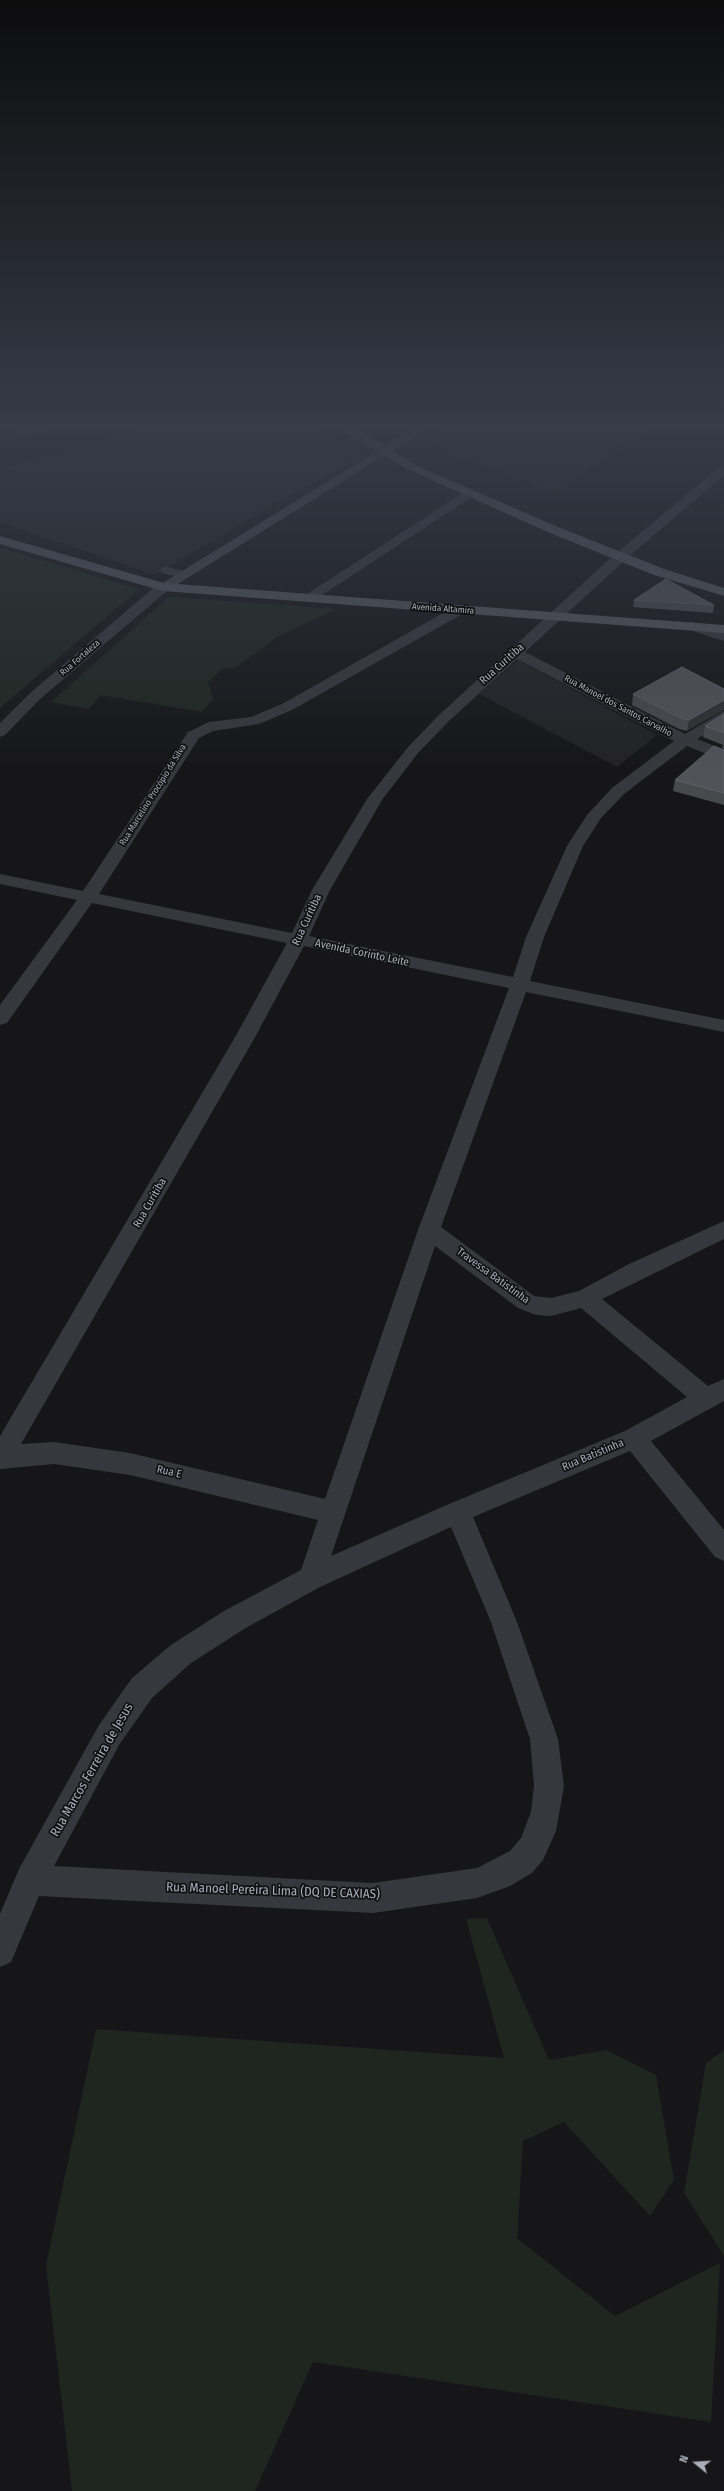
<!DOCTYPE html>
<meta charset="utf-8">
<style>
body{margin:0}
#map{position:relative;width:724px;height:2491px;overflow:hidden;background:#161618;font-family:"Fira Sans Condensed",sans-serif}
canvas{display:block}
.north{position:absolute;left:676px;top:2443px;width:40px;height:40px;-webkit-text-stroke:3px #111113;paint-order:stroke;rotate:288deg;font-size:11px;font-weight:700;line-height:16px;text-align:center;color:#a8adb8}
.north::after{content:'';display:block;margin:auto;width:14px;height:18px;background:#a8adb8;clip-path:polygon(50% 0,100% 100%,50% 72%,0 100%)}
</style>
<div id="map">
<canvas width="724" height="2491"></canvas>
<div class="north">N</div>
</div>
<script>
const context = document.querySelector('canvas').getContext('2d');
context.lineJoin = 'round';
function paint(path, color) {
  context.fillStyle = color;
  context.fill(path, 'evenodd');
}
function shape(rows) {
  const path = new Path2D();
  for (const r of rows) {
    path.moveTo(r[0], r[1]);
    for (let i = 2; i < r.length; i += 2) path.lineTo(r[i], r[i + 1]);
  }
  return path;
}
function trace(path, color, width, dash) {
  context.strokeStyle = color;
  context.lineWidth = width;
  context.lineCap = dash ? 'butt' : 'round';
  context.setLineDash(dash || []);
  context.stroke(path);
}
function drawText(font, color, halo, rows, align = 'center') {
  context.font = font + ' "Fira Sans Condensed",sans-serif';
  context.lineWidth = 3.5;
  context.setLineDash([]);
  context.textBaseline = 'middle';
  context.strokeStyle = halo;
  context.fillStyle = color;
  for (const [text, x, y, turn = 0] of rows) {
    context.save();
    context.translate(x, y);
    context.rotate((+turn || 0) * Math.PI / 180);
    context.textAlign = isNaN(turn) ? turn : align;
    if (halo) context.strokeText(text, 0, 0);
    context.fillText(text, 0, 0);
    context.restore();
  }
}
paint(shape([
 [153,426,311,426,366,455,274,504,155,575,0,522,0,469],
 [518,660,657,735,617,767,479,694]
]), '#222225');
paint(shape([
 [447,426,651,426,557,493,419,442],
 [0,548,139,589,0,708],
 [169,597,336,609,279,636,233,669,223,668,208,682,213,699,202,712,101,695,89,709,51,702],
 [487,1918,549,2060,606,2050,656,2075,674,2180,650,2216,564,2122,523,2141,517,2238,615,2316,720,2263,711,2422,313,2362,255,2491,72,2491,46,2265,96,2029,504,2058,466,1919],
 [724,2050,724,2256,684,2193,706,2063]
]), '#1e261f');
trace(shape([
 [164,570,182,574]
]), '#37383d', 7);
paint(shape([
 [35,426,54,426,52,428,0,442,0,435,35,426],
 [724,465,724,475,625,560,525,652,685,734,724,711,724,722,697,739,724,750,724,761,687,746,624,794,601,818,583,846,544,937,530,981,724,1020,724,1032,526,992,441,1227,534,1296,551,1298,579,1291,629,1264,724,1221,724,1239,602,1299,708,1386,724,1379,724,1401,651,1441,724,1530,724,1561,715,1557,630,1451,473,1517,517,1622,558,1739,564,1786,556,1831,543,1860,532,1873,510,1886,477,1898,373,1913,39,1896,11,1962,0,1967,0,1914,19,1869,99,1725,132,1678,171,1645,224,1611,301,1570,318,1520,130,1475,54,1464,0,1469,0,1436,234,1039,287,943,92,903,7,1023,0,1025,0,1005,77,900,0,884,0,874,83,891,188,732,209,722,251,717,282,704,454,607,464,607,466,610,464,613,292,710,259,724,213,731,199,738,99,894,292,933,312,890,367,799,408,747,440,714,615,554,720,467,724,465],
 [517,659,674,741,612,788,587,815,567,846,526,937,513,977,309,936,330,890,382,800,418,753,450,720,517,659],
 [304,946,509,988,418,1230,325,1499,130,1453,54,1442,21,1444,254,1039,304,946],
 [435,1246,518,1308,536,1315,551,1316,581,1308,687,1397,625,1431,449,1504,331,1556,435,1246],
 [451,1527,491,1622,530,1739,534,1786,531,1812,521,1838,510,1851,477,1868,373,1883,54,1866,119,1745,152,1698,191,1663,244,1629,320,1587,451,1527],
 [469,489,475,493,473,496,313,601,308,602,301,598,469,489],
 [163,583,170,587,168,590,39,700,5,735,0,737,0,723,29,694,158,584,163,583],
 [692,622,724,632,724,641,687,629,685,626,687,623,692,622]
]), '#37383d');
paint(shape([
 [418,426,432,426,168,590,163,591,156,587,418,426]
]), '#45474d');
paint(shape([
 [336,426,351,426,379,441,415,465,558,527,664,569,724,588,724,596,654,575,550,533,407,469,336,426],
 [0,536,164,583,724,625,724,633,163,591,0,544,0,536]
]), '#53555c');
paint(shape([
 [634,600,714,605,713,613,633,607],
 [724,689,687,731,679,729,632,705,633,694],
 [724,714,724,749,722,748,723,745,703,737,705,726],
 [724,750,724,805,673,791,675,780]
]), '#47494d');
paint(shape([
 [724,700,724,710,687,731,689,720]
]), '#2f3033');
const building = shape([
 [666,579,714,605,634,600,666,579],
 [682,667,724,689,724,700,689,720,681,718,633,694,682,667],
 [724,714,724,733,705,726,724,714],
 [714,746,724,750,724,793,675,780,714,746]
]);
paint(building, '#525359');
trace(building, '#5f6168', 1);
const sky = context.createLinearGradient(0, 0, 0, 775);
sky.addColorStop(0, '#0c0c0d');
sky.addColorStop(0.55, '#363c48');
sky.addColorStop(1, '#363c4800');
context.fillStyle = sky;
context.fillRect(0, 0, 724, 775);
drawText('9px', '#a8adb8', '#111113', [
 ["Avenida Altamira",443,609,4],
 ["Rua Fortaleza",80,658,-41],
 ["Rua Manoel dos Santos Carvalho",618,706,28],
 ["Rua Marcelino Procópio da Silva",153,795,-58]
]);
drawText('11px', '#a8adb8', '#111113', [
 ["Rua Curitiba",502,664,-42],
 ["Rua Curitiba",307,920,-65],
 ["Avenida Corinto Leite",362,953,12],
 ["Rua Curitiba",150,1203,-60],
 ["Travessa Batistinha",493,1276,36],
 ["Rua Batistinha",593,1455,-23],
 ["Rua E",169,1472,13]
]);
drawText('13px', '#a8adb8', '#111113', [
 ["Rua Marcos Ferreira de Jesus",92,1770,-60],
 ["Rua Manoel Pereira Lima (DQ DE CAXIAS)",273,1891,2]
]);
</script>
